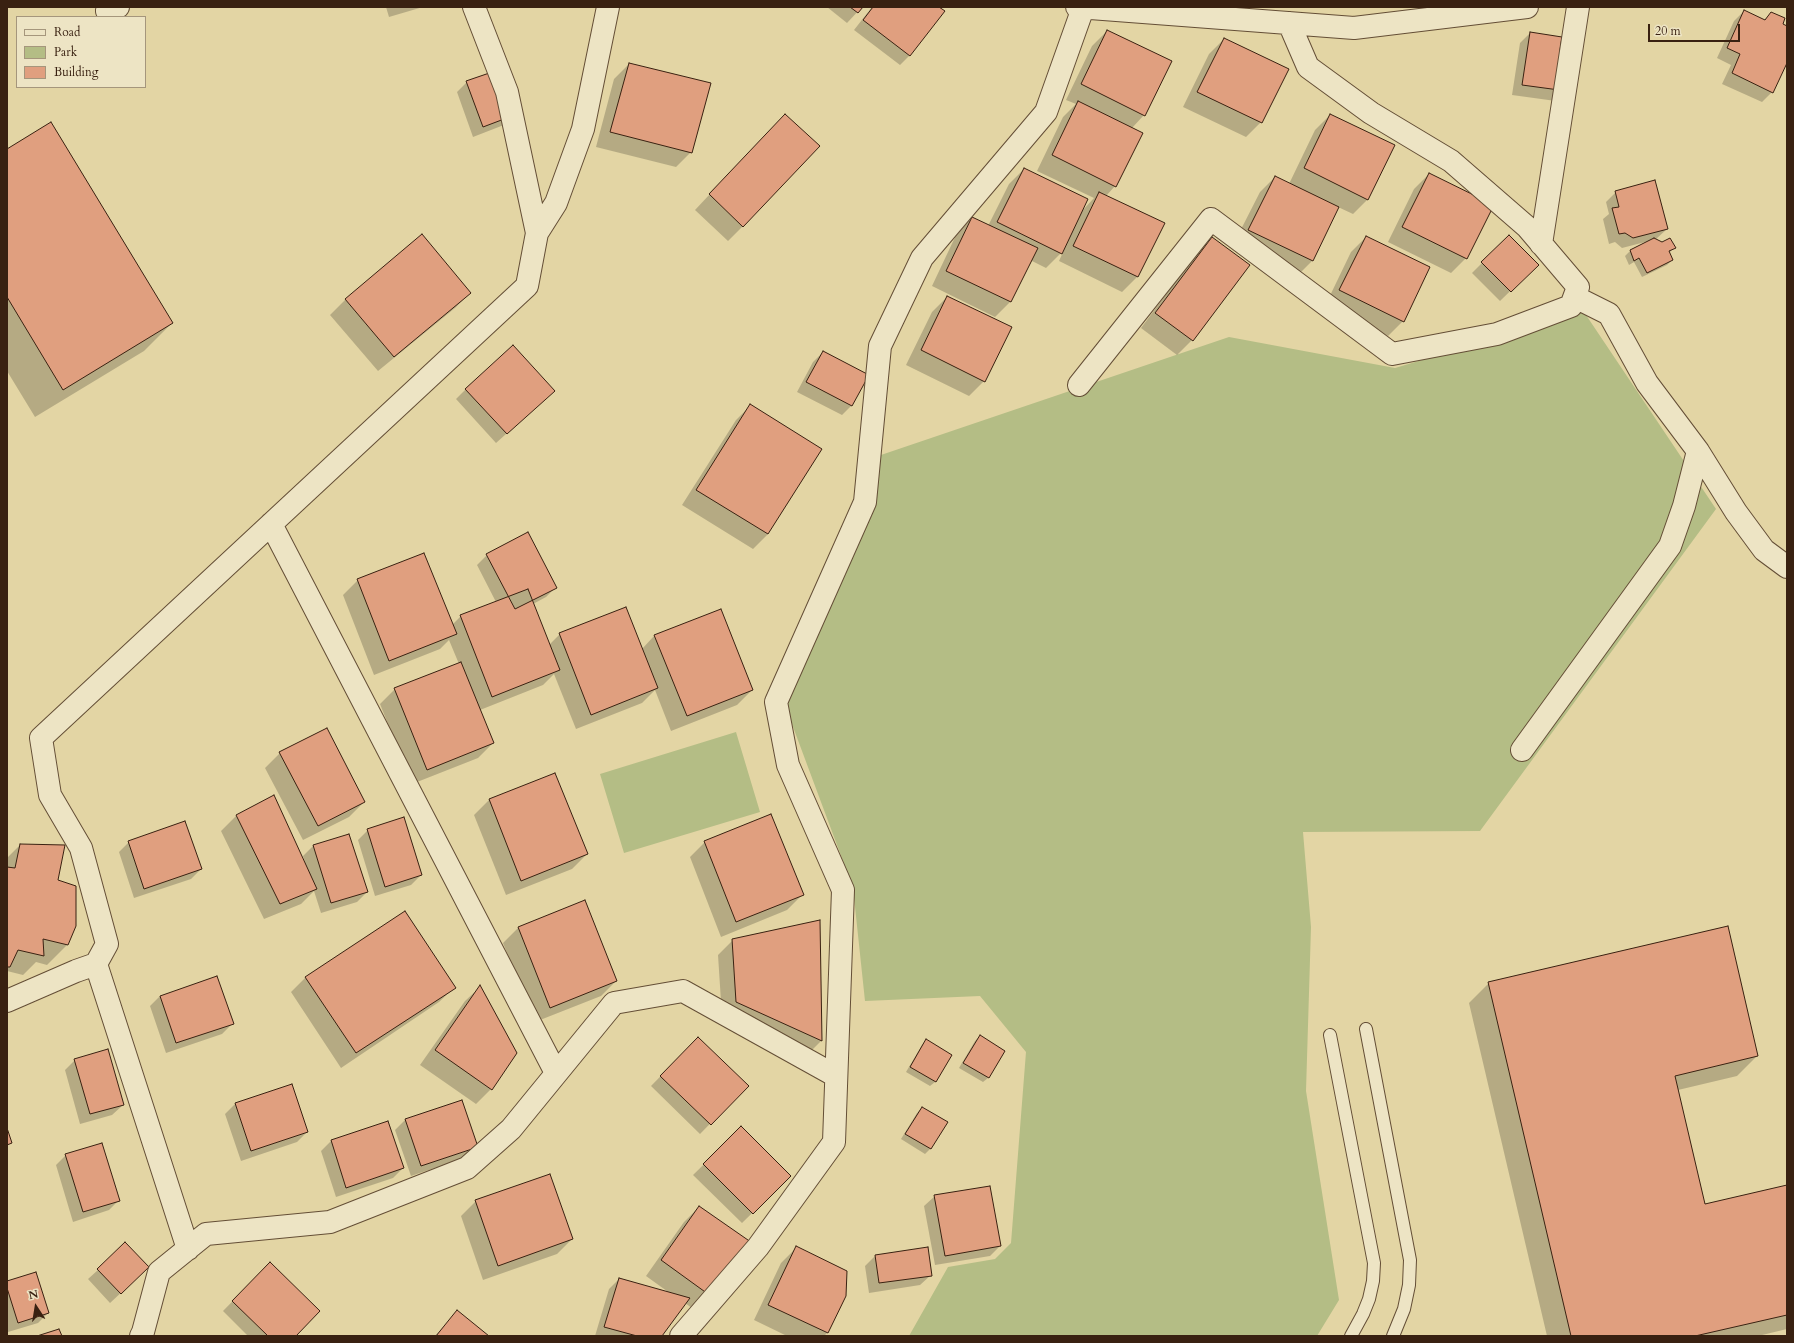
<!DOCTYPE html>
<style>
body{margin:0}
#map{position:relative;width:1794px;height:1343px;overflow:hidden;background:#e3d5a4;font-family:Cardo,serif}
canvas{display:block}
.frame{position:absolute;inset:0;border:8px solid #392111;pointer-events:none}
.legend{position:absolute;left:16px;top:16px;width:130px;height:72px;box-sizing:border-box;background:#ede4c4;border:1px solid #a5967c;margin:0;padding:5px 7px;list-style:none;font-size:12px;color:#392111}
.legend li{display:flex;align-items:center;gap:8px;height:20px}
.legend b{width:20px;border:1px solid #a5967c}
.north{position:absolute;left:16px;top:1287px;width:40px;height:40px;-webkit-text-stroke:3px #ede4c4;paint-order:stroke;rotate:348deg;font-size:11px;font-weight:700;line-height:16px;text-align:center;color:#392111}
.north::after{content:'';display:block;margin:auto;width:14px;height:18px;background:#392111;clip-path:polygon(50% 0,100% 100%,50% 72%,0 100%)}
.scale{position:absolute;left:1648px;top:24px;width:92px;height:18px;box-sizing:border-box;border:2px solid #392111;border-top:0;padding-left:5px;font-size:12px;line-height:14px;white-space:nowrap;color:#392111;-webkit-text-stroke:3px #ede4c4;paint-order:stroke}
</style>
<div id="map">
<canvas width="1794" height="1343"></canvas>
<div class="frame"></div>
<ul class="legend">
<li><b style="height:5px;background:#ede4c4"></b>Road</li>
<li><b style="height:11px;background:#b4bd85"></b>Park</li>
<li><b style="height:11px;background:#e09f7f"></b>Building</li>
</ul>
<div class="north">N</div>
<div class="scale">20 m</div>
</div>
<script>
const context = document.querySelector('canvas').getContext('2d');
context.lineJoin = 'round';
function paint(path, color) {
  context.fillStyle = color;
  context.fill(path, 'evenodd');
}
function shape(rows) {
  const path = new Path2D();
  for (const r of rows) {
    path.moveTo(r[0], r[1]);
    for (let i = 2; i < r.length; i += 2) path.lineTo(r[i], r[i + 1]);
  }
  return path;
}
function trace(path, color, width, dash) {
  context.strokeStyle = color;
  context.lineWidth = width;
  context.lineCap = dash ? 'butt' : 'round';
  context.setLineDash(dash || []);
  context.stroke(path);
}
paint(shape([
 [1584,312,1716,509,1480,831,1303,832,1311,927,1306,1091,1339,1300,1317,1336,909,1336,948,1267,995,1259,1011,1243,1026,1052,980,996,865,1001,853,888,786,708,878,456,1229,337,1395,368],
 [736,732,760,812,624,853,600,774]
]), '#b4bd85');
paint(shape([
 [386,7,423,7,389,17],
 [827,7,862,7,847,23],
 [872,7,937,7,910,55,900,65,854,30],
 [1744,11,1764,20,1771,13,1781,24,1787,27,1787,60,1772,92,1762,102,1722,84,1731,65,1717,58,1734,21],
 [1107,31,1144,115,1132,128,1115,186,1106,196,1163,223,1137,277,1122,292,1059,261,1064,250,1046,268,1030,260,1010,302,995,317,932,286,957,233,972,218,988,226,1009,184,1024,169,1082,211,1094,198,1037,171,1063,117,1076,104,1066,100,1092,46],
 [1530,33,1563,102,1512,95,1520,43],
 [1224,39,1261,122,1246,137,1183,107,1209,54],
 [629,64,691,152,676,167,596,147,614,79],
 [467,82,509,123,473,137,457,92],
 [1330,115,1368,199,1353,214,1338,207,1312,261,1297,276,1233,245,1260,192,1275,177,1289,184,1315,130],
 [770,130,743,226,728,241,695,210],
 [7,150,172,323,144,351,35,417,7,371],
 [1429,174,1466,258,1451,273,1388,242,1414,189],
 [1616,192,1667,229,1655,240,1674,248,1669,253,1672,260,1667,265,1642,277,1634,262,1629,265,1625,256,1630,251,1649,241,1622,248,1615,242,1609,244,1603,219,1609,214,1606,202],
 [422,236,470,293,455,308,378,371,330,315,345,300],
 [1509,236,1537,265,1500,301,1472,273],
 [1366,237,1403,321,1388,336,1325,306,1351,252],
 [1212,238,1192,340,1177,355,1141,328,1197,253],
 [947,297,984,381,969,396,906,365,932,312],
 [823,352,852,405,842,415,797,392,813,362],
 [466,389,543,401,496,443,456,399],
 [751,405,768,534,753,549,682,505,736,420],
 [487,555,556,587,546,597,533,604,549,645,560,634,642,649,654,636,721,610,752,690,737,705,671,731,655,690,642,703,576,729,554,674,543,685,480,710,493,743,478,758,412,784,380,704,395,689,459,664,449,640,440,649,374,675,343,595,358,580,452,625,461,616,496,602,477,565],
 [280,753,364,802,349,817,303,840,265,768],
 [555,774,587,854,572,869,506,895,474,815,489,800],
 [236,816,304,864,305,863,303,856,313,846,349,835,367,892,357,902,321,913,314,891,301,904,264,919,221,831],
 [368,830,421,875,411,885,375,896,358,840],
 [129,842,201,869,191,879,134,898,119,852],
 [705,842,802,895,787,910,721,937,690,857],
 [20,845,57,881,75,926,67,945,47,965,36,962,23,975,7,971,7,858],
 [819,922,821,1041,806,1056,722,1017,718,955,733,940],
 [518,928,616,981,601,996,535,1022,503,943],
 [306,977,455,987,439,1002,341,1068,291,992],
 [1489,983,1757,1056,1737,1076,1678,1090,1705,1205,1787,1186,1787,1329,1758,1336,1547,1336,1469,1003],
 [480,987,491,1089,476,1104,420,1065,465,1001],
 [160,996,232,1024,222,1034,166,1053,150,1006],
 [980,1036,1004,1051,988,1078,983,1082,959,1068,975,1041],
 [698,1038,747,1086,700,1134,651,1086],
 [927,1040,951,1055,935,1082,930,1086,906,1072,922,1045],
 [75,1060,123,1105,112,1115,80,1124,65,1070],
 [291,1085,307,1132,297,1142,241,1161,225,1114,235,1104],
 [462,1101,477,1147,467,1157,411,1176,395,1130,405,1120],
 [922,1108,946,1122,930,1149,925,1154,901,1139,917,1113],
 [387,1122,403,1168,393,1178,336,1197,321,1151,331,1141],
 [741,1128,790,1176,742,1223,693,1175],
 [66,1155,119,1200,109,1210,73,1222,56,1165],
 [935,1196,1000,1246,990,1256,935,1265,924,1206],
 [476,1201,572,1239,557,1254,483,1280,461,1216],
 [699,1207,756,1248,703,1316,685,1303,661,1336,595,1336,609,1289,619,1279,671,1294,646,1276,684,1222],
 [796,1248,845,1296,827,1333,824,1336,787,1336,754,1320,781,1263],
 [875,1256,931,1275,920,1285,869,1293,865,1266],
 [270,1263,295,1336,248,1336,223,1311],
 [98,1270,138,1277,110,1303,88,1279],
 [7,1282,48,1313,38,1323,8,1332],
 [457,1312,487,1336,435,1336]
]), '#0003');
const building = shape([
 [850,7,863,7,858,13,850,7],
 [873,7,939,7,945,11,910,56,863,20,873,7],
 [1744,10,1765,20,1771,12,1785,18,1783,24,1787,26,1787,63,1773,93,1732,73,1740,54,1727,48,1744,10],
 [1107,30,1172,61,1145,116,1081,84,1107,30],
 [1530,32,1562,37,1560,50,1580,53,1574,92,1522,85,1530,32],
 [1224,38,1289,69,1262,123,1197,92,1224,38],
 [629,63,711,83,692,153,610,132,629,63],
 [504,68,520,113,483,127,466,81,504,68],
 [1078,101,1143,133,1116,187,1052,155,1078,101],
 [785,114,820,146,743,227,709,194,785,114],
 [1330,114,1395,145,1368,200,1304,168,1330,114],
 [51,122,173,323,63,390,7,297,7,149,51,122],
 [1024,168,1088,199,1062,254,997,222,1024,168],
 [1429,173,1494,205,1467,259,1402,227,1429,173],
 [1275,176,1339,207,1313,261,1248,230,1275,176],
 [1655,180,1668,229,1633,238,1625,233,1619,234,1612,208,1619,207,1615,191,1655,180],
 [1099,192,1165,223,1138,277,1073,246,1099,192],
 [972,217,1038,248,1011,302,946,271,972,217],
 [422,234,471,293,394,357,345,299,422,234],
 [1509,235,1539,265,1511,292,1481,262,1509,235],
 [1366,236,1430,267,1404,322,1339,290,1366,236],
 [1212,237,1250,265,1193,341,1155,313,1212,237],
 [1654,238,1662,242,1670,238,1676,248,1669,251,1673,260,1647,273,1639,258,1634,261,1630,250,1654,238],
 [947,296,1012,327,985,382,921,350,947,296],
 [513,345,555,391,507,434,465,389,513,345],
 [823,351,869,375,852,406,806,382,823,351],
 [750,404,822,449,768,534,696,490,750,404],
 [528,532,557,588,515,609,486,554,528,532],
 [424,553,457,634,389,661,357,579,424,553],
 [528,589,560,670,492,697,460,615,528,589],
 [626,607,658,688,591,715,559,633,626,607],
 [721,609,753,690,687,716,654,635,721,609],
 [461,662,494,743,427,770,394,688,461,662],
 [327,728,365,802,318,826,279,752,327,728],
 [555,773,588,854,521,881,489,799,555,773],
 [274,795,317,889,280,904,236,815,274,795],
 [771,814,804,895,736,922,704,841,771,814],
 [404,817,422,875,385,887,367,829,404,817],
 [185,821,202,869,144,889,128,841,185,821],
 [349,834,368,892,331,903,313,845,349,834],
 [20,844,65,845,58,880,76,886,76,926,68,945,43,939,44,956,18,950,10,967,7,967,7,867,15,868,20,844],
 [585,900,617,981,550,1008,518,927,585,900],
 [405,911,456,988,356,1053,305,977,405,911],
 [820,920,822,1041,736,1002,732,939,820,920],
 [1728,926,1758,1056,1675,1076,1705,1204,1787,1185,1787,1315,1695,1336,1571,1336,1488,982,1728,926],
 [217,976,234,1024,176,1043,160,996,217,976],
 [480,985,517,1053,492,1090,435,1050,480,985],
 [980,1035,1005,1051,989,1078,963,1063,980,1035],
 [698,1037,749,1086,711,1125,660,1076,698,1037],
 [926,1039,952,1055,936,1082,910,1067,926,1039],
 [108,1049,124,1105,90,1114,74,1059,108,1049],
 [292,1084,308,1132,251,1151,235,1103,292,1084],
 [462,1100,478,1147,421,1166,405,1119,462,1100],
 [922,1107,948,1122,931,1149,905,1134,922,1107],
 [388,1121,404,1168,346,1188,331,1140,388,1121],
 [741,1126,791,1176,753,1214,703,1164,741,1126],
 [7,1128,12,1143,7,1145,7,1128],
 [102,1143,120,1201,83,1212,65,1154,102,1143],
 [550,1174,573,1239,498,1266,475,1200,550,1174],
 [990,1186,1001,1246,945,1256,934,1195,990,1186],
 [699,1206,758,1247,719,1302,661,1260,699,1206],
 [125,1242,149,1267,121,1294,97,1269,125,1242],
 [796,1246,847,1271,846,1296,828,1333,768,1305,796,1246],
 [928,1247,932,1276,879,1283,875,1255,928,1247],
 [270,1262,320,1311,296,1336,268,1336,232,1301,270,1262],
 [36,1272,49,1313,18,1323,7,1288,7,1281,36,1272],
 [619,1278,690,1298,662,1336,637,1336,604,1327,619,1278],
 [457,1310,489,1336,436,1336,457,1310],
 [59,1329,62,1336,37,1336,59,1329]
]);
paint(building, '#e09f7f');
trace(building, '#392111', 1);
const lane = shape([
 [1366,1029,1410,1260,1409,1285,1404,1309,1393,1336],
 [1330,1035,1374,1263,1373,1281,1369,1299,1363,1314,1351,1336]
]);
const street = shape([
 [1077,7,1354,28,1527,7],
 [107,11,118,7],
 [537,233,556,203,583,129,608,7],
 [1541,244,1578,7],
 [1575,297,1609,314,1647,383,1698,451,1736,512,1764,550,1787,567],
 [1079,385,1211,219,1392,354,1497,334,1571,306,1578,287,1527,227,1451,161,1371,113,1308,67,1289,23],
 [271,524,556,1073],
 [1522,750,1670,546,1684,506,1698,451],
 [96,964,188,1249],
 [7,1001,76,971,96,964,107,944,81,848,50,795,41,738,527,286,537,233,507,92,474,7],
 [141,1336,143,1332,159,1272,206,1234,330,1222,467,1168,511,1129,614,1003,683,991,836,1076],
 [681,1336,758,1247,834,1142,843,890,788,765,776,702,865,502,880,346,922,258,1046,112,1083,8]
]);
trace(lane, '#644e36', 14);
trace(street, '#644e36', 24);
trace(lane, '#ede4c4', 12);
trace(street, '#ede4c4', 22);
</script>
